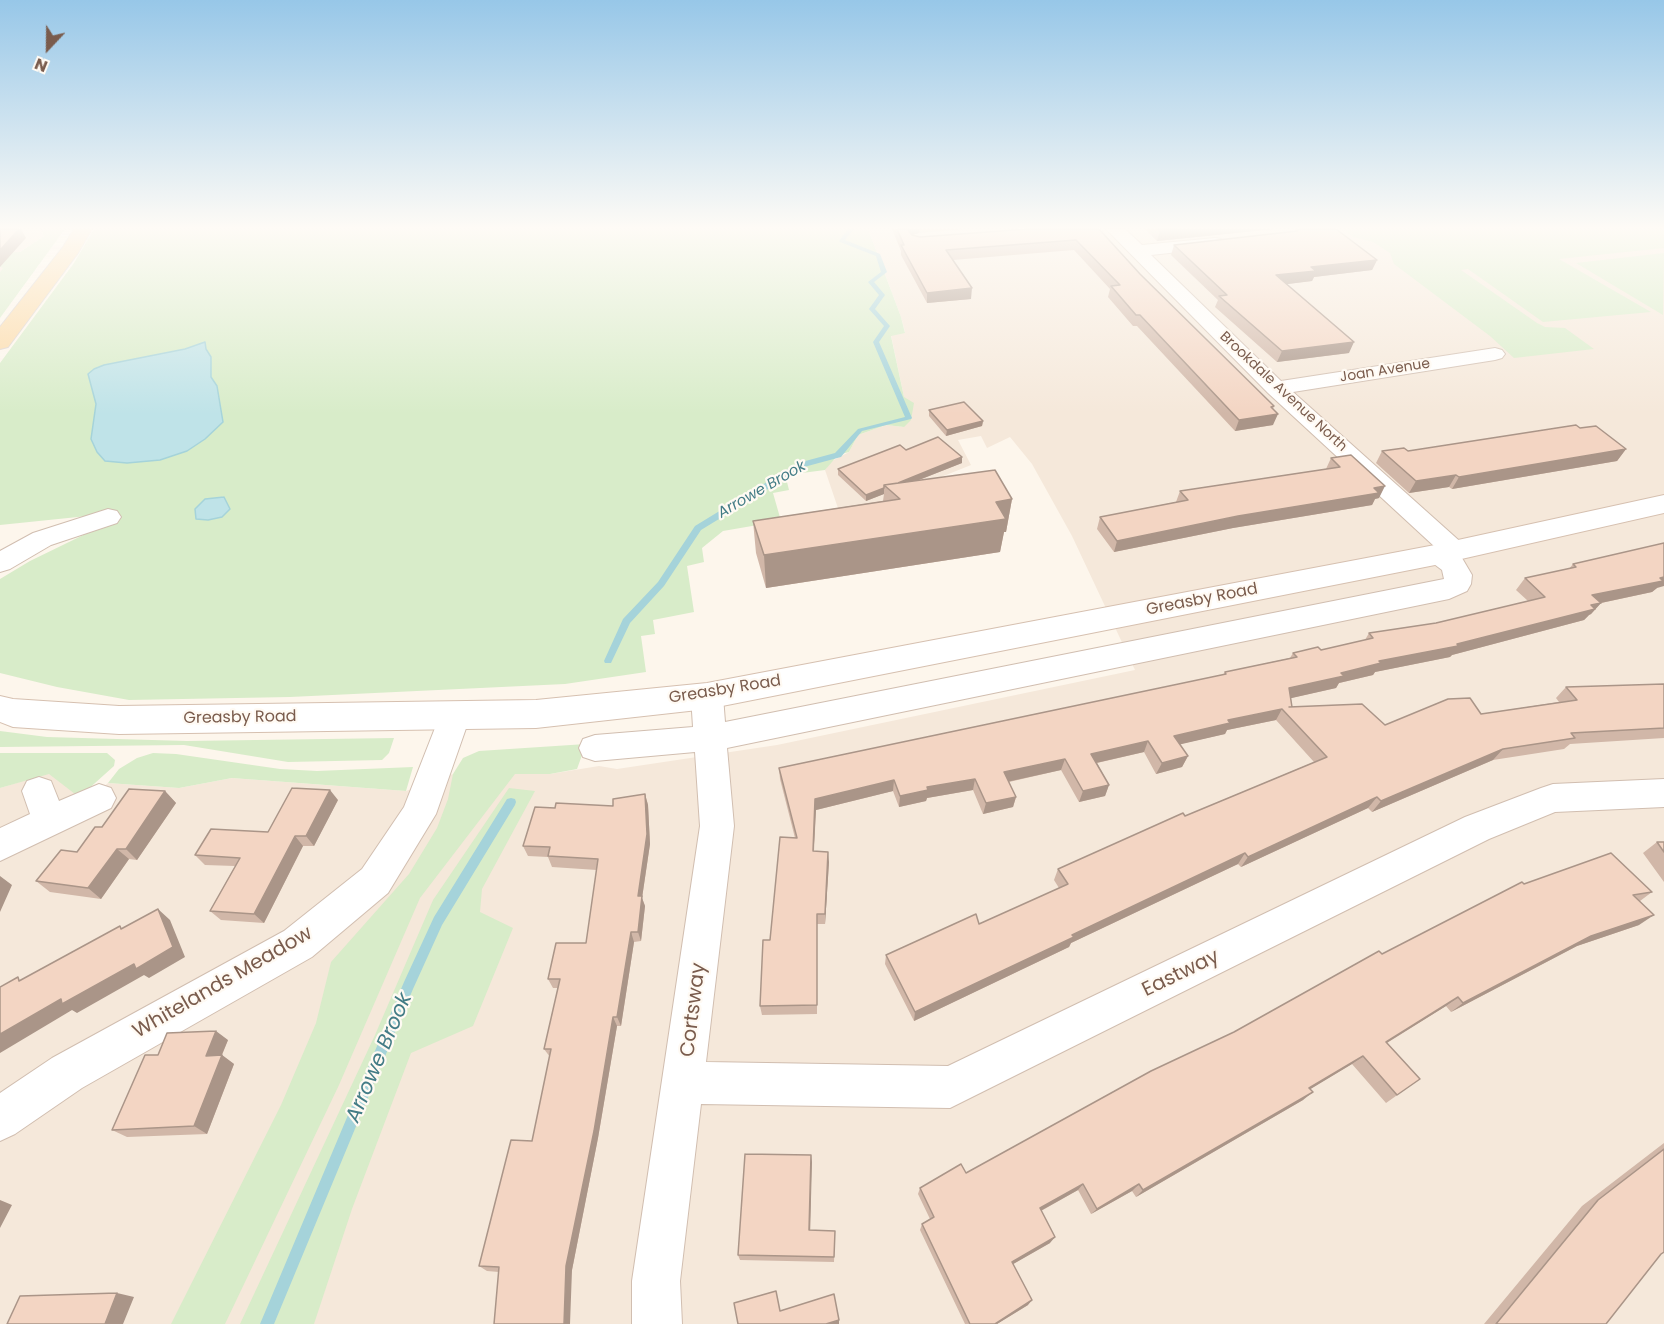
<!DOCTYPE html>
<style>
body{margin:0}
#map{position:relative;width:1664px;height:1324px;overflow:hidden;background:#fdf6ec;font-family:Poppins,sans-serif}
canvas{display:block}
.north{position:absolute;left:18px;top:18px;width:60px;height:60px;-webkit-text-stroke:4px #fffaf3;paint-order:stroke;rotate:202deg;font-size:16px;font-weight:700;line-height:24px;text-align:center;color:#7a5c4d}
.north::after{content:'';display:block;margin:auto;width:21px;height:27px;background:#7a5c4d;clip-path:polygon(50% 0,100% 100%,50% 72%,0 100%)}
</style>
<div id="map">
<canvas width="1664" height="1324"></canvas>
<div class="north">N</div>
</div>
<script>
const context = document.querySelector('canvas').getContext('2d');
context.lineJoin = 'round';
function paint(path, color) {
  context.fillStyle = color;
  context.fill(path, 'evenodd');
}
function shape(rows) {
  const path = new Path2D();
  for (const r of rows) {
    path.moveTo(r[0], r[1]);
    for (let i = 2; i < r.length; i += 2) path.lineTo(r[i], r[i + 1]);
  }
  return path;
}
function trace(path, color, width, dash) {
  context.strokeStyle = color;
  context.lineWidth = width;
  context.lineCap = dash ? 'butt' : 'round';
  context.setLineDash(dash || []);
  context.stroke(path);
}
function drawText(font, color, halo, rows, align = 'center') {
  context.font = font + ' Poppins,sans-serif';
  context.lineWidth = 4.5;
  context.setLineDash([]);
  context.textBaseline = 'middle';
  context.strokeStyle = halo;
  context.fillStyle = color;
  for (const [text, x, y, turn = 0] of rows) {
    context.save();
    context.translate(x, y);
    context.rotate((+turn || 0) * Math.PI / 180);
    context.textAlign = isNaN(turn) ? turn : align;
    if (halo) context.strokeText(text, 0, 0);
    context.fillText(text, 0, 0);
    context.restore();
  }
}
paint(shape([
 [0,229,41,229,44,236,21,251,0,272],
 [868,229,1664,229,1664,1324,0,1324,0,788,49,773,85,792,99,791,108,783,179,788,232,778,406,791,453,774,550,774,599,766,617,769,777,745,1135,670,1072,536,1032,464,1010,437,987,448,981,436,958,440,971,465,926,483,930,500,840,514,825,470,830,462,849,452,858,435,886,425,904,427,904,397,891,335,905,332,901,317]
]), '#f5e8da');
paint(shape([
 [41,229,65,229,0,318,0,272,3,268,0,267,0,253,20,252,44,236],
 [94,229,868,229,901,317,905,333,891,336,904,397,914,403,911,420,904,427,886,425,858,435,849,452,838,455,825,470,794,474,787,482,789,490,773,493,781,521,723,531,702,548,704,562,687,566,694,612,653,620,655,634,641,636,646,672,565,684,290,697,129,700,57,687,0,673,0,579,30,561,108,523,107,514,0,525,0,363,74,263],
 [1343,229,1664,229,1664,248,1559,259,1651,312,1543,322,1468,269,1461,270,1537,323,1545,327,1565,328,1594,349,1514,358,1490,336,1394,264,1390,253,1373,242,1353,237],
 [1664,253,1663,315,1576,263],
 [0,731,47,737,187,741,394,738,389,753,382,760,288,762,184,745,0,747],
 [586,744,577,769,550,774,515,774,420,898,339,1085,225,1324,171,1324,281,1105,316,1023,331,962,409,874,437,828,448,799,453,774,463,758,479,751],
 [0,753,107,753,115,760,114,766,85,792,75,794,49,774,0,788],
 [153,753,176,754,280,769,317,771,413,767,406,791,232,778,179,788,108,783,119,769,137,758],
 [509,788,535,791,482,889,480,912,513,928,473,1026,411,1053,352,1209,314,1324,240,1324,375,1035,433,900]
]), '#d8ecc9');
const water = shape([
 [205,342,206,349,211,357,211,377,217,386,223,422,205,439,187,451,160,460,127,463,105,461,97,452,91,439,96,404,88,374,94,369,104,365,185,349,205,342],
 [224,497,230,509,222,517,208,520,196,519,195,509,205,499,224,497]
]);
paint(water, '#bfe3e8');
trace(water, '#a5d3da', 1.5);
paint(shape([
 [848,229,854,229,845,240,880,254,887,272,874,282,885,295,875,309,890,326,879,342,912,418,911,419,862,431,841,457,804,467,701,530,664,586,630,623,611,663,605,663,604,661,623,619,658,582,695,526,798,463,835,453,858,429,905,417,873,342,884,326,869,309,879,295,868,282,881,272,876,256,840,242,839,241,848,229],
 [511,798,515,799,516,802,515,805,442,925,413,989,274,1324,260,1324,404,982,434,917,507,799,511,798]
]), '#a5d3da');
const street = shape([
 [1106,229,1125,229,1142,245,1215,238,1221,239,1224,243,1221,247,1215,248,1151,255,1281,381,1495,348,1502,350,1505,354,1502,358,1495,360,1293,392,1464,545,1468,551,1462,558,1472,575,1471,584,1467,591,1449,599,727,748,734,826,706,1062,948,1066,1465,817,1541,788,1553,784,1664,779,1664,807,1555,812,1489,839,950,1108,701,1104,680,1281,682,1324,632,1324,632,1281,700,826,695,752,595,761,583,757,579,748,583,739,595,735,693,727,691,696,696,688,707,684,718,688,723,696,725,722,1444,579,1442,570,1430,561,1426,555,1430,549,1435,547,1268,393,1106,229],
 [108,509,117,511,121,517,117,523,51,545,10,569,0,572,0,551,33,533,108,509],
 [455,702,466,705,471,714,436,814,388,893,312,957,82,1088,15,1134,0,1141,0,1093,52,1058,284,931,362,869,404,807,444,705,455,702],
 [39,777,51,781,59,801,99,784,111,788,116,798,111,808,0,861,0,828,30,814,22,791,27,781,39,777]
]);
const secondary = shape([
 [1664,495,1664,513,1435,565,707,709,536,728,119,734,13,727,0,722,0,696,13,699,119,706,536,700,707,683,1435,545,1664,495]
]);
const primary = shape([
 [74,229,92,229,78,253,8,347,0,349,0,327,63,247,74,229]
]);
trace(street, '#d1beb0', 2);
trace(secondary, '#d6c0b0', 2);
trace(primary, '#dad1cd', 2);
paint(street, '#fff');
paint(secondary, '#fff');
paint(primary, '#fbd9a5');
paint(shape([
 [892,229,966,229,919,233,912,235,920,237,1099,229,1140,274,1274,406,1273,409,1273,425,1235,431,1137,326,1133,326,1108,297,1110,289,1074,250,953,260,971,299,927,303,901,255,901,251],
 [1145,229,1274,229,1157,241],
 [1292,229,1336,229,1377,260,1372,270,1314,277,1312,281,1287,284,1349,353,1277,362,1215,307,1218,300,1171,255,1174,245,1296,231,1295,230],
 [929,410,983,421,982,426,946,436,929,416],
 [1580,428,1626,449,1617,461,1452,489,1449,487,1409,493,1376,463,1382,451,1408,451],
 [906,450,962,457,962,463,919,480,1012,499,1006,532,1004,532,1000,552,766,588,756,553,753,521,883,501,884,494,866,501,838,475,838,469],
 [1331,458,1379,498,1375,499,1372,505,1233,528,1114,552,1097,529,1100,517,1176,502,1180,491,1326,469],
 [1573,564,1657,588,1652,592,1601,603,1591,614,1589,615,1584,620,1452,655,1450,657,1375,672,1373,675,1339,683,1336,688,1291,698,1292,707,1385,725,1481,714,1559,702,1556,698,1566,687,1664,684,1664,738,1570,744,1564,749,1493,760,1372,812,1368,808,1241,867,1238,864,1071,943,1069,947,914,1021,885,964,886,955,979,924,1059,888,1054,880,1058,869,1314,762,1276,720,1227,730,1225,734,1180,744,1188,756,1182,767,1156,774,1144,752,1097,763,1109,785,1105,796,1079,802,1061,770,1009,782,1016,797,1013,807,983,814,973,790,927,798,926,801,899,807,893,791,816,810,814,851,829,862,825,924,817,924,817,1014,762,1015,760,1006,770,940,795,838,780,779,779,768,1223,675,1225,672,1290,658,1293,653,1321,650,1365,640,1369,633,1436,623,1528,601,1516,590,1525,578,1569,569],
 [165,791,176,803,137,860,129,859,101,899,50,892,36,881,77,852,102,827],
 [645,794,648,805,650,844,642,898,645,906,641,941,634,942,621,1026,617,1026,598,1138,572,1270,499,1272,487,1271,479,1266,532,1141,550,1057,544,1049,558,988,553,988,548,979,586,943,597,870,552,867,548,857,528,856,523,846,555,808,613,806],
 [338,800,314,846,303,846,264,923,221,920,210,911,235,866,205,865,195,855,268,832],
 [1657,842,1664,842,1664,882,1643,853],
 [1524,884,1652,892,1640,901,1639,925,1577,946,1451,1012,1446,1006,1387,1043,1420,1079,1386,1103,1352,1064,1310,1089,1303,1100,1136,1197,1132,1191,1091,1214,1078,1190,1041,1211,1050,1243,1013,1264,1028,1305,997,1324,965,1324,920,1230,922,1224,930,1219,918,1194,920,1188,966,1173,1382,954],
 [228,1040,222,1055,234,1064,207,1134,127,1137,112,1130,158,1055],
 [1664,1143,1664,1252,1661,1254,1606,1324,1484,1324,1582,1206],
 [811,1155,810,1230,835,1231,834,1262,740,1260,738,1255]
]), '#d1b7a8');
paint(shape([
 [19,229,21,229,26,238,0,267,0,250],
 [909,229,919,229,919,233,911,235,908,240],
 [1177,229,1274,229,1157,241,1160,231],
 [1377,260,1372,270,1314,277,1312,281,1272,286,1276,275,1311,267],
 [972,288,971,299,927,303,927,293],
 [1354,342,1349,353,1277,362,1282,351],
 [1278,414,1273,425,1235,431,1239,420],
 [983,421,982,426,946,436,947,430],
 [1626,449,1617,461,1452,489,1459,477],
 [962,457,962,463,891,491,887,487],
 [1456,475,1449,487,1409,493,1416,481],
 [1385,486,1379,498,1375,499,1372,505,1233,528,1114,552,1117,541],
 [884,488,884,494,866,501,866,495],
 [1012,499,1006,532,1004,532,1000,552,766,588,764,555,996,502],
 [1664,577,1664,586,1657,588,1652,592,1582,607,1592,595],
 [1601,603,1591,614,1589,615,1584,620,1452,655,1450,657,1375,672,1373,675,1339,683,1336,688,1283,700,1289,688,1379,661,1457,644],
 [1282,709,1276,720,1227,730,1225,734,1169,747,1174,736,1228,720],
 [1148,741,1144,752,1087,765,1091,754],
 [1503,749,1493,760,1372,812,1381,801],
 [1188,756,1182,767,1156,774,1162,763],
 [1065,759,1061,770,1002,783,1004,772],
 [975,779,973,790,927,798,926,801,899,807,900,796,927,787],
 [894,780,893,791,816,810,813,861,815,799],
 [1109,785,1105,796,1079,802,1083,791],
 [330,790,338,800,314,846,306,836],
 [165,791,176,803,137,860,126,849],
 [645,794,648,805,650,844,642,898,645,906,641,941,638,932,638,896],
 [1016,797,1013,807,983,814,986,803],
 [1377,797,1368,808,1241,867,1248,857],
 [295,836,303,846,264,923,254,914],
 [117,849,129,859,101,899,88,888],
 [828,852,829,862,825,924,825,914],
 [1245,853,1238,864,1071,943,1069,947,914,1021,915,1012,1072,935],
 [0,876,12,885,0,912],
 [158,909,170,920,185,957,149,978,144,975,77,1013,72,1010,0,1053,0,1034,61,999],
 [1654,915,1639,925,1577,946,1451,1012,1463,1003,1591,936],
 [631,932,634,942,621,1026,617,1017],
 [1458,997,1446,1006,1375,1050,1386,1042],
 [613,1017,617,1026,598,1138,572,1270,570,1324,564,1324,566,1266],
 [216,1031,228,1040,218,1064,206,1056],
 [222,1055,234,1064,207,1134,194,1126],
 [1363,1056,1352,1064,1299,1096,1309,1088],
 [1313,1092,1303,1100,1136,1197,1143,1190],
 [811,1155,812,1162,810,1236,809,1230],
 [1083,1184,1078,1190,1035,1214,1040,1208],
 [1139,1184,1132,1191,1091,1214,1097,1209],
 [0,1200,12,1205,0,1228],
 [1055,1237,1050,1243,1008,1267,1012,1262],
 [117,1293,134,1297,123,1324,105,1324],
 [1032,1300,1028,1305,997,1324,995,1324],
 [839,1320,839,1324,826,1324]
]), '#aa9588');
const building = shape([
 [0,229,19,229,0,250,0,229],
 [897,229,909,229,908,230,912,235,920,237,1027,229,1099,229,1140,274,1274,406,1271,407,1278,414,1239,420,1140,315,1136,315,1111,286,1120,285,1076,240,946,250,972,288,927,293,901,245,904,245,897,229],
 [1158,229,1177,229,1160,231,1158,229],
 [1299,229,1336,229,1377,260,1311,267,1316,271,1276,275,1354,342,1282,351,1219,296,1227,295,1174,245,1297,231,1299,229],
 [964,402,983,421,947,430,929,410,964,402],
 [1576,425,1580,428,1596,426,1626,449,1459,477,1456,475,1416,481,1382,451,1404,448,1408,451,1576,425],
 [938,437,962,457,898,483,884,485,884,488,866,495,838,469,900,445,906,450,938,437],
 [1351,455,1385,486,1374,488,1379,493,1238,516,1117,541,1100,517,1188,500,1180,491,1340,467,1331,458,1351,455],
 [995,470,1012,499,996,502,1006,519,764,555,753,521,900,499,884,485,995,470],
 [1664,543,1664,577,1660,578,1663,581,1592,595,1601,603,1591,605,1595,609,1457,644,1458,646,1379,661,1381,663,1341,673,1344,676,1289,688,1292,707,1289,707,1362,704,1385,725,1448,699,1470,698,1481,714,1577,700,1566,687,1664,684,1664,728,1571,733,1575,738,1503,749,1381,801,1377,797,1248,857,1245,853,1072,935,1074,937,915,1012,886,955,976,914,979,924,1068,884,1058,869,1183,813,1185,816,1327,757,1282,709,1228,720,1230,723,1174,736,1188,756,1162,763,1148,741,1091,754,1109,785,1083,791,1065,759,1004,772,1016,797,986,803,975,779,927,787,928,790,900,796,894,780,815,799,813,851,828,852,825,914,817,914,817,1005,760,1006,763,940,770,940,780,837,797,838,779,768,1226,674,1225,672,1297,657,1293,653,1318,647,1321,650,1373,638,1369,633,1436,623,1545,597,1525,578,1576,567,1573,564,1664,543],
 [292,788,330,790,306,836,295,836,254,914,210,911,240,858,195,855,211,829,268,832,292,788],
 [129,789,165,791,126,849,117,849,88,888,36,881,61,850,77,852,95,827,102,827,129,789],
 [645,794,647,834,638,896,642,896,638,932,631,932,617,1017,613,1017,594,1131,566,1266,564,1324,494,1324,499,1267,479,1266,511,1140,532,1141,551,1049,544,1049,560,979,548,979,556,943,586,943,598,859,548,856,550,847,523,846,535,807,555,808,556,803,613,806,613,799,645,794],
 [1657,842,1664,842,1664,852,1657,842],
 [1611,853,1652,892,1633,895,1654,915,1591,936,1463,1003,1458,997,1386,1042,1420,1079,1397,1095,1363,1056,1309,1088,1313,1092,1143,1190,1139,1184,1097,1209,1083,1184,1040,1208,1055,1237,1012,1262,1032,1300,995,1324,970,1324,922,1224,934,1217,920,1188,961,1164,966,1173,1151,1071,1234,1032,1379,951,1382,954,1522,882,1524,884,1611,853],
 [158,909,173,947,136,969,134,964,62,1004,61,999,0,1034,0,987,18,977,19,981,120,926,121,929,158,909],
 [216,1031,206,1056,222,1055,194,1126,112,1130,145,1055,158,1055,167,1033,216,1031],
 [1664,1149,1664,1252,1661,1254,1606,1324,1496,1324,1598,1200,1664,1149],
 [745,1154,811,1155,809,1230,835,1231,834,1257,738,1255,745,1154],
 [776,1291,780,1311,834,1294,839,1320,826,1324,738,1324,734,1303,776,1291],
 [117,1293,105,1324,7,1324,20,1296,117,1293]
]);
paint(building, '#f3d5c3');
trace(building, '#aa9588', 1.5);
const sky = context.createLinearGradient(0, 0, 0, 414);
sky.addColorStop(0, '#97c7e8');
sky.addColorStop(0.55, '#fefbf6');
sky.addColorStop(1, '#fefbf600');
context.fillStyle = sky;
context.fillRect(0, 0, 1664, 414);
drawText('14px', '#7a5c4d', '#fffaf3', [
 ["Joan Avenue",1385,371,-9],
 ["Brookdale Avenue North",1283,392,43]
]);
drawText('italic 15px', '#437c86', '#fffaf3', [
 ["Arrowe Brook",762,490,-30]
]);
drawText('16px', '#7a5c4d', '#fffaf3', [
 ["Greasby Road",1202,600,-11],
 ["Greasby Road",725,690,-9],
 ["Greasby Road",240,718,-1]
]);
drawText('20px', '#7a5c4d', '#fffaf3', [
 ["Eastway",1181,974,-26],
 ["Whitelands Meadow",223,983,-30],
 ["Cortsway",694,1010,-83]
]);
drawText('italic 21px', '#437c86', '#fffaf3', [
 ["Arrowe Brook",380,1058,-67]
]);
</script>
